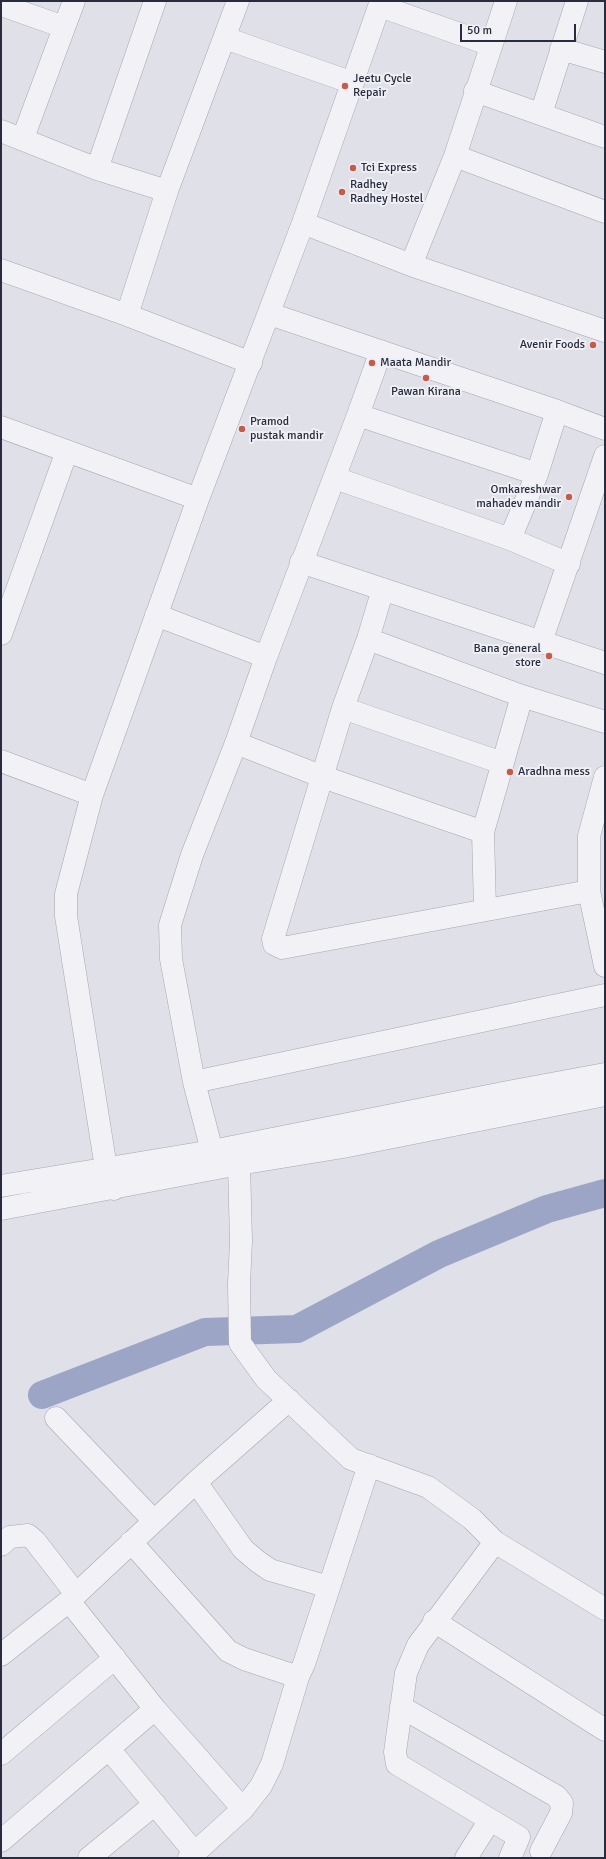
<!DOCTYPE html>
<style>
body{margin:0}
#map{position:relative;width:606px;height:1859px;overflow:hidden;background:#dfe0e8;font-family:Signika,sans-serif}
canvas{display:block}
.frame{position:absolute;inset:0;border:2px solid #292b3e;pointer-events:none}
.scale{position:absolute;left:460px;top:24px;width:116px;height:18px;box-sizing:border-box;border:2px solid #292b3e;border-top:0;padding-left:5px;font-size:12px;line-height:14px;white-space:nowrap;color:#292b3e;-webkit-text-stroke:3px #eff0f5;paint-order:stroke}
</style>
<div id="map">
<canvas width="606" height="1859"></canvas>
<div class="frame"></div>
<div class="scale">50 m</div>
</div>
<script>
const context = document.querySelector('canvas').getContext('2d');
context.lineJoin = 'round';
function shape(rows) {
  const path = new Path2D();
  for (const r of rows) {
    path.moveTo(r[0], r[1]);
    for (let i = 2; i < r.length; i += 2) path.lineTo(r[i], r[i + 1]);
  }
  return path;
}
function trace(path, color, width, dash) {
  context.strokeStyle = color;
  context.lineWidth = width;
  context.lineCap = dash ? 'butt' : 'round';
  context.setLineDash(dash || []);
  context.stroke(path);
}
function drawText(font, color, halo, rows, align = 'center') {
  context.font = font + ' Signika,sans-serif';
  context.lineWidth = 4;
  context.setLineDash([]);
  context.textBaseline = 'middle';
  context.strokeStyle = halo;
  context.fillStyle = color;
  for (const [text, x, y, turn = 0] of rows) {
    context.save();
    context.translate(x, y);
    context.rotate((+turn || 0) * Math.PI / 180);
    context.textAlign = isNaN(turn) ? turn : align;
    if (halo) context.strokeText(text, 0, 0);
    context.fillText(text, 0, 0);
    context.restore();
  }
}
trace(shape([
 [42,1395,205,1332,297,1329,439,1254,547,1209,605,1193]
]), '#9ca5c6', 28);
const minor = shape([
 [1,5,64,27],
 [380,6,491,45],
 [225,38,353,83],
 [561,49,605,62],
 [475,91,605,137],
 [541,114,577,1],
 [1,131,97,169,167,191],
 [23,138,74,1],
 [455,156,605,212],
 [97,169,155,1],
 [303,223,411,265,605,331],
 [411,265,455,156,506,1],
 [1,270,127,315,251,363],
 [270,314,557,411,605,429],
 [127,315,167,191,238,1],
 [358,415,537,474],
 [1,427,198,499],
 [335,478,510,539,569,564],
 [510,539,537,474,557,411],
 [301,562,605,663],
 [383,589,368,639,343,708,273,939,274,944,282,948,589,891],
 [156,615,266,657],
 [1,634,67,451],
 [368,639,522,696,605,722],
 [541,642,605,456],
 [343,708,502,763],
 [236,743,323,777,483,832],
 [1,761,92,795],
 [605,777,589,836,589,891,605,966],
 [485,909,483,832,522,696],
 [194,1082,605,995],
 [212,1151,194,1082,171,959,170,925,192,855,236,743,266,657,358,415,381,351],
 [239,1164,241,1241,239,1284,240,1343,266,1379,351,1459,428,1487,472,1519,495,1542,605,1609],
 [1,1186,212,1151,508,1092,605,1074],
 [114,1189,106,1168,66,916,66,894,92,795,198,499,303,223,381,1],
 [1,1209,239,1164,343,1147,605,1095],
 [56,1418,154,1521],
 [196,1482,243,1549,257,1561,270,1570,329,1587],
 [131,1542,228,1651,244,1659,298,1677],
 [495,1542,418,1645,406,1673,395,1752,397,1764,519,1837,510,1858],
 [1,1545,10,1537,28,1535,35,1541,76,1594],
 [69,1601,155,1709,243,1809,189,1858],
 [434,1621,605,1730],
 [1,1655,69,1601,196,1482,289,1400],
 [401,1707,556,1796,562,1803,561,1813,541,1851],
 [109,1749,195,1853],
 [1,1754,115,1658],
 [243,1809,261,1786,272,1764,298,1677,304,1664,369,1465],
 [1,1841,155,1709],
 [89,1858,155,1804],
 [466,1858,490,1820]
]);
trace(minor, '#a5a6b2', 23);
trace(minor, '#f2f2f6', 22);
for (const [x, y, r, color] of [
 [345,86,4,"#c65b4b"],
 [353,168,4,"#c65b4b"],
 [342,192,4,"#c65b4b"],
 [593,345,4,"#c65b4b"],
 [372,363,4,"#c65b4b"],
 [426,378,4,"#c65b4b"],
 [242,429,4,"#c65b4b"],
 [569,497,4,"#c65b4b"],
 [549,656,4,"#c65b4b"],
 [510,772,4,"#c65b4b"]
]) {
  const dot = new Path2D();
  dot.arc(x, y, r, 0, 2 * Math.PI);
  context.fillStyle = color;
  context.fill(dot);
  trace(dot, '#eff0f5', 1.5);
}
drawText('12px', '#292b3e', '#eff0f5', [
 ["Jeetu Cycle",353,79],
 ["Repair",353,93],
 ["Tci Express",361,168],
 ["Radhey",350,185],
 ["Radhey Hostel",350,199],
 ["Avenir Foods",585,345,"right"],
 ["Maata Mandir",380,363],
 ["Pawan Kirana",426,392,"center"],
 ["Pramod",250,422],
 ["pustak mandir",250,436],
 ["Omkareshwar",561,490,"right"],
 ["mahadev mandir",561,504,"right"],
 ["Bana general",541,649,"right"],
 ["store",541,663,"right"],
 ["Aradhna mess",518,772]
], 'left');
</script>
